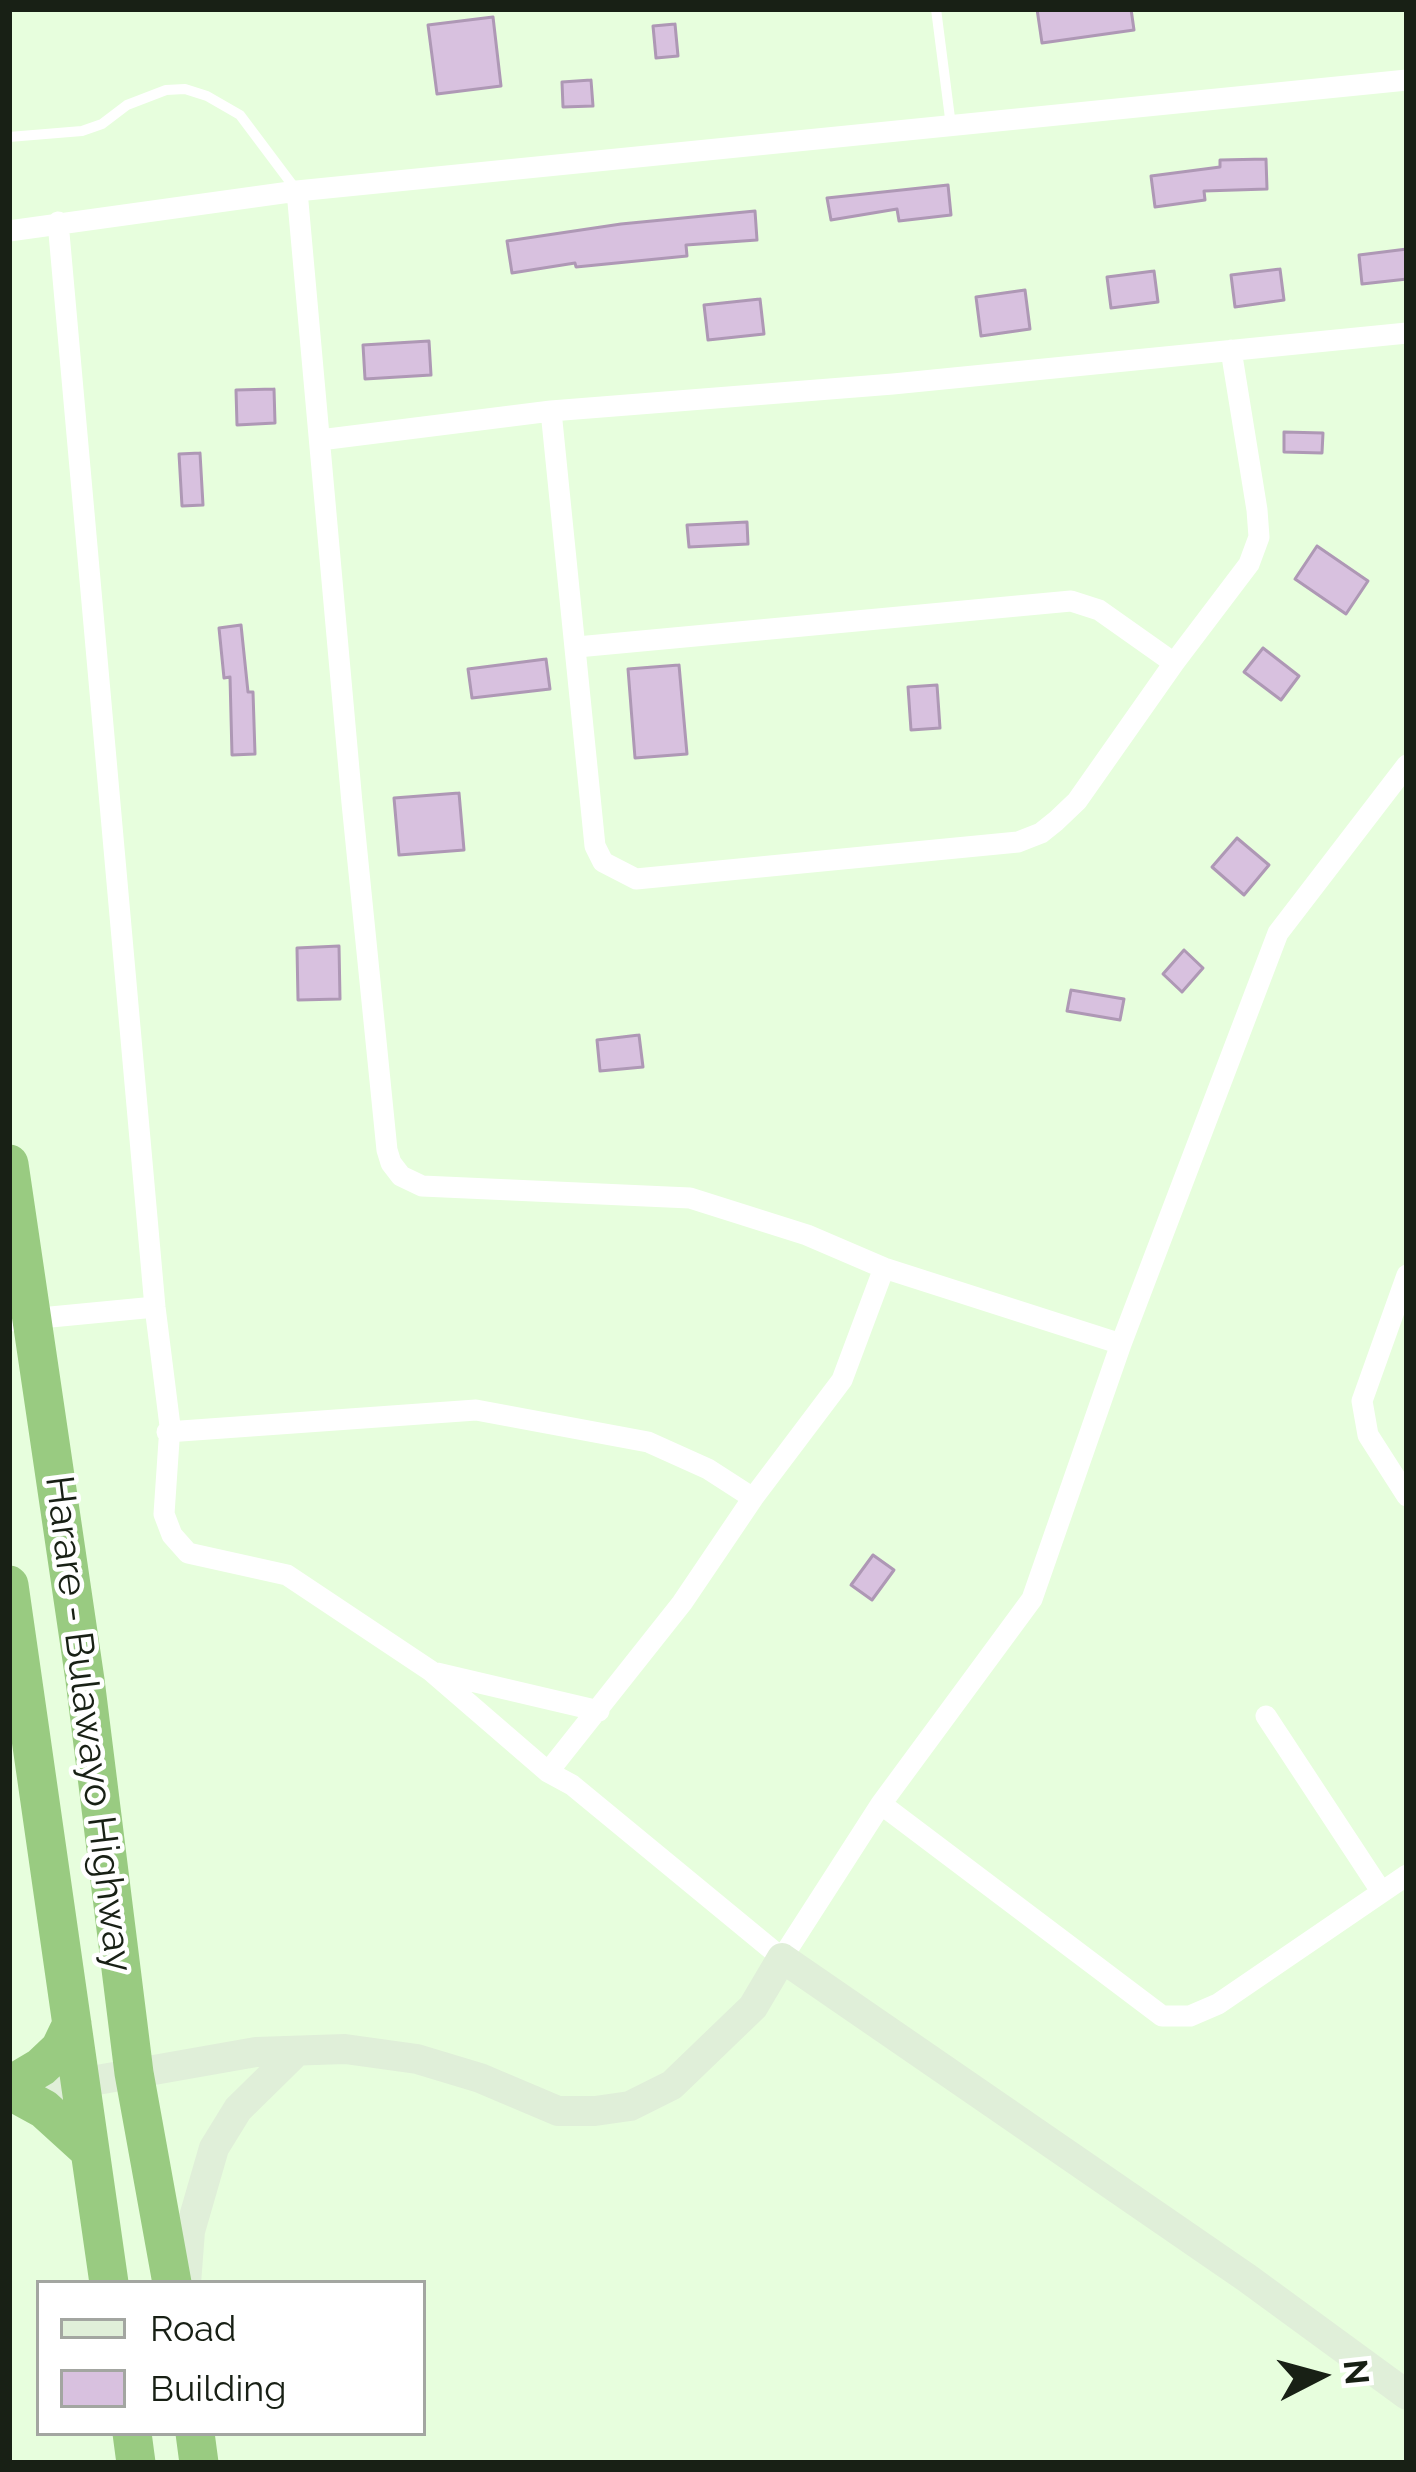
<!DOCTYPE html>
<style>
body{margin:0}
#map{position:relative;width:1416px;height:2472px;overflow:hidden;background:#e7fedd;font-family:Raleway,sans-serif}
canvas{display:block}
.frame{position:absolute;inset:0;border:12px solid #182015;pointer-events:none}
.legend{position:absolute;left:36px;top:2280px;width:390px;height:156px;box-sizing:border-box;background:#fff;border:3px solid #a3a6a1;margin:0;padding:15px 21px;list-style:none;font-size:36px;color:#182015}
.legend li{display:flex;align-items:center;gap:24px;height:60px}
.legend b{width:60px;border:3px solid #a3a6a1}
.north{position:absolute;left:1260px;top:2316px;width:120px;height:120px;-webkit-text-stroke:9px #fff;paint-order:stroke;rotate:84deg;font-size:33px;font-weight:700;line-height:48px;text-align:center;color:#182015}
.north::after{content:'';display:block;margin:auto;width:42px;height:54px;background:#182015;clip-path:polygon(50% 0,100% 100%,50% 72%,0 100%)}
</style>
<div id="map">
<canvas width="1416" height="2472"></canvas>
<div class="frame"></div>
<ul class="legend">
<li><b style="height:15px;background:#e0efd9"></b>Road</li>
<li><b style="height:33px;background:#d8c1df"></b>Building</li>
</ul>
<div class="north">N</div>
</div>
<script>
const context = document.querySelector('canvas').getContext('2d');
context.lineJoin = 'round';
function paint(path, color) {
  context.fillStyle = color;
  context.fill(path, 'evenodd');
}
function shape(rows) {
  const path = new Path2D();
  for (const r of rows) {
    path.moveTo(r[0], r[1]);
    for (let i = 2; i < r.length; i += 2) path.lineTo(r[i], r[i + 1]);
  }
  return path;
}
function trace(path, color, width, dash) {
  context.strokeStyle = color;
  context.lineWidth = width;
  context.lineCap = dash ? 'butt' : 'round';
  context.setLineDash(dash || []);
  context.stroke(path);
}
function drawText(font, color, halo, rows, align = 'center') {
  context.font = font + ' Raleway,sans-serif';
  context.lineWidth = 9;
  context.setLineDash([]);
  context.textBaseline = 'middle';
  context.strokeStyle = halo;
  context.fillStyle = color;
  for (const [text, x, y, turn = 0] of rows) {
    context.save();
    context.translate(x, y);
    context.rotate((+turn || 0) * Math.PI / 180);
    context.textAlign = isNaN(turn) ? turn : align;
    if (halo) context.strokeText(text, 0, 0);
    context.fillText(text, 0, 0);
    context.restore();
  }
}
const building = shape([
 [1037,9,1131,9,1134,30,1042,43,1037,9],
 [493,17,501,86,437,94,428,25,493,17],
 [675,24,678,56,656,58,653,26,675,24],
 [591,80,593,106,563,107,562,82,591,80],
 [1266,159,1267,189,1204,191,1205,200,1155,207,1151,176,1220,167,1220,160,1266,159],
 [948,185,951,215,899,221,897,209,831,220,827,198,948,185],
 [755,211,757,240,686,245,687,256,576,267,575,263,512,273,507,241,621,224,755,211],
 [1407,249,1407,279,1362,284,1359,255,1407,249],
 [1280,269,1284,300,1235,307,1231,275,1280,269],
 [1154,271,1158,302,1111,308,1107,277,1154,271],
 [1025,290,1030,329,981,336,976,297,1025,290],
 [760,299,764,334,708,340,704,305,760,299],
 [429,341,431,375,365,379,363,345,429,341],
 [274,389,275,423,237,425,236,390,274,389],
 [1284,432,1323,433,1322,453,1284,452,1284,432],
 [200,453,203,505,182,506,179,454,200,453],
 [747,522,748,544,689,547,687,525,747,522],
 [1317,546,1368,581,1346,614,1295,579,1317,546],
 [241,625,248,692,253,692,255,754,232,755,230,677,224,678,219,628,241,625],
 [1263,648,1299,676,1281,700,1244,672,1263,648],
 [546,659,550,689,472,698,468,669,546,659],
 [679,665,687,754,635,758,628,669,679,665],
 [937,685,940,728,911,730,908,687,937,685],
 [459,793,464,850,399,855,394,798,459,793],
 [1237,838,1269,865,1244,895,1212,867,1237,838],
 [339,946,340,999,298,1000,297,948,339,946],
 [1184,950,1203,968,1182,992,1163,974,1184,950],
 [1071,990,1124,999,1120,1020,1067,1011,1071,990],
 [639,1035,643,1067,600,1071,597,1040,639,1035],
 [873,1555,894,1570,872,1600,851,1585,873,1555]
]);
paint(building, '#d8c1df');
trace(building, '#ae98b5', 3);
trace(shape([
 [936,9,951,126],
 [9,137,82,131,102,124,127,105,166,90,185,89,207,96,240,115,297,191]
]), '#fff', 10);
trace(shape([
 [297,191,352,803,387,1150,391,1163,401,1176,422,1186,690,1198,807,1235,884,1268,1121,1344],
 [58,222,155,1307,170,1426,164,1514,172,1535,188,1553,287,1575,431,1671,548,1772,572,1785,782,1958,881,1804,1032,1599,1121,1344,1278,933,1407,765],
 [9,231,297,191,1407,80],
 [551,411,595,846,603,862,636,879,1018,842,1041,833,1056,821,1077,801,1174,663,1249,564,1259,537,1257,510,1231,350],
 [320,440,551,411,893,384,1407,333],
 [577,647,1071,601,1099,610,1174,663],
 [1407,1275,1362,1401,1368,1435,1407,1496],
 [9,1321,155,1307],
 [167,1432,476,1410,648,1442,708,1469,753,1498],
 [437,1673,599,1711],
 [1266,1716,1381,1891],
 [548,1772,682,1603,753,1498,842,1380,884,1268],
 [881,1804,1162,2016,1190,2016,1218,2004,1407,1875]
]), '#fff', 21);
trace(shape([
 [9,2088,80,2083,256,2052,345,2049,417,2059,480,2078,558,2111,595,2111,630,2106,672,2085,753,2007,782,1958,1247,2278,1407,2395],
 [186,2283,190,2231,214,2148,238,2109,295,2053]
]), '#e0efd9', 30);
trace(shape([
 [9,1164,85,1680,134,2073,172,2283],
 [9,1585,109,2283],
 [9,2086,41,2067,60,2049,72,2024],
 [9,2090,44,2109,88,2149],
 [132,2433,136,2463],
 [195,2433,199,2463]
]), '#99cb81', 39);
drawText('39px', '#182015', '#fff', [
 ["Harare - Bulawayo Highway",88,1724,83]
]);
</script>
